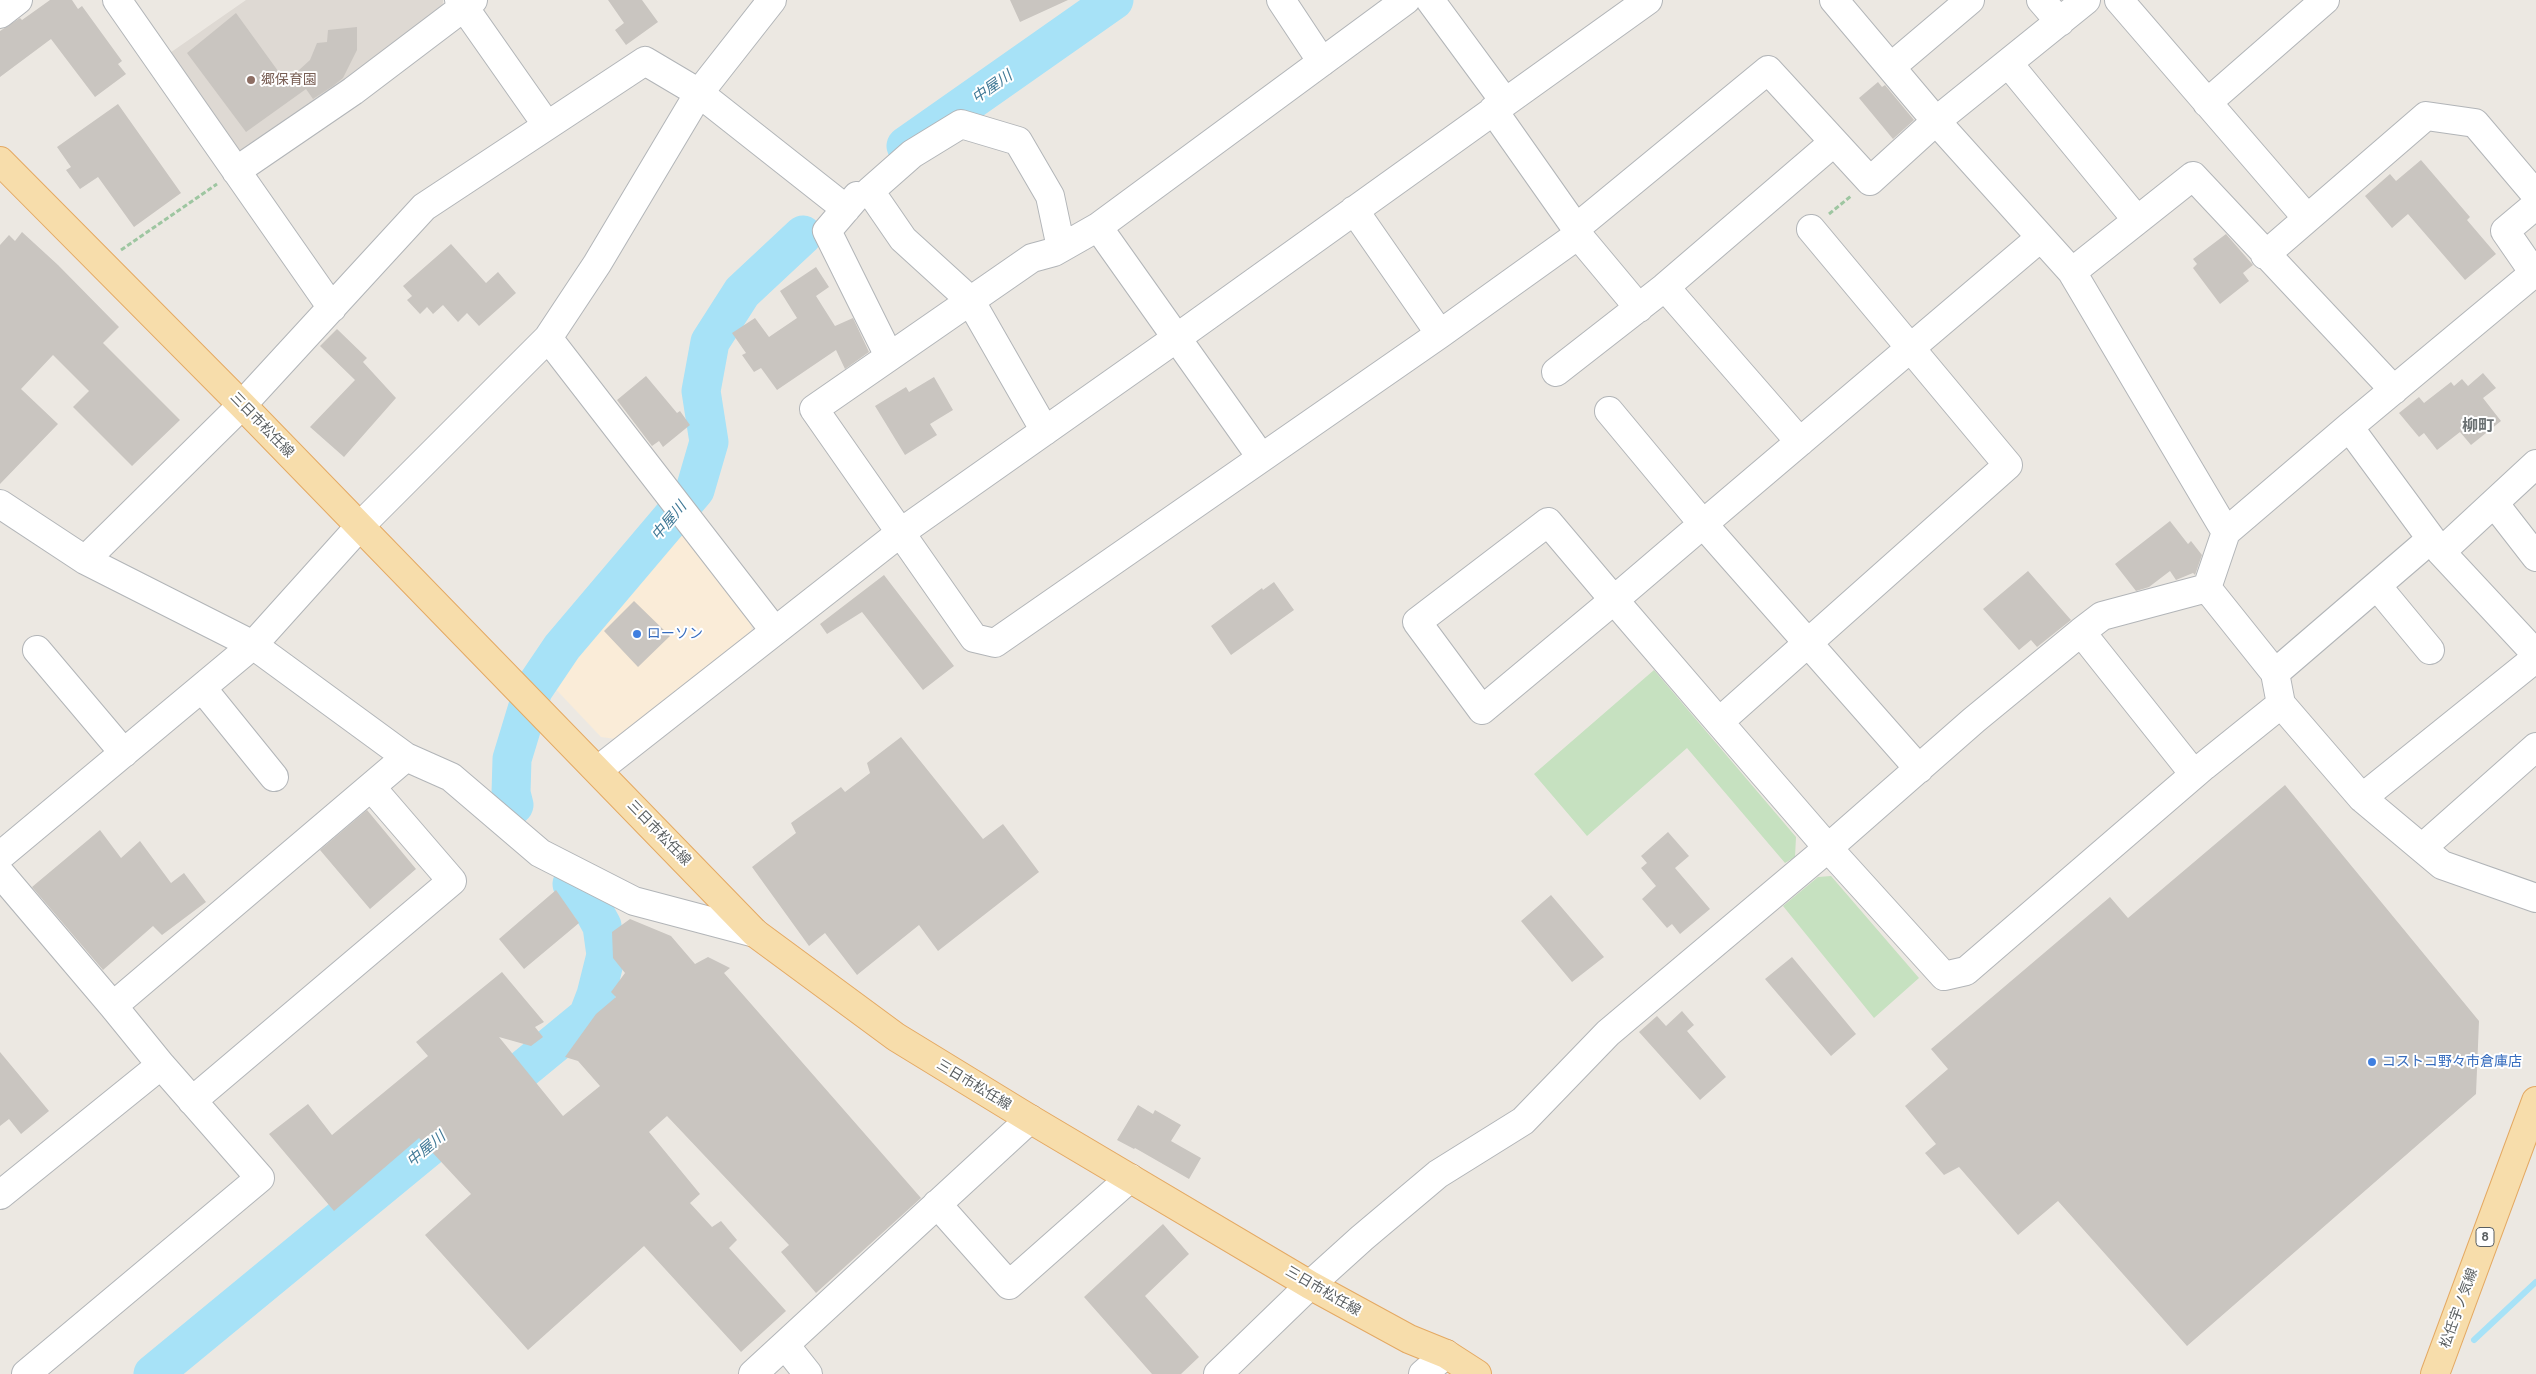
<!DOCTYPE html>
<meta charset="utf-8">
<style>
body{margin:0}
canvas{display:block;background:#ece8e2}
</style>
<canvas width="2536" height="1374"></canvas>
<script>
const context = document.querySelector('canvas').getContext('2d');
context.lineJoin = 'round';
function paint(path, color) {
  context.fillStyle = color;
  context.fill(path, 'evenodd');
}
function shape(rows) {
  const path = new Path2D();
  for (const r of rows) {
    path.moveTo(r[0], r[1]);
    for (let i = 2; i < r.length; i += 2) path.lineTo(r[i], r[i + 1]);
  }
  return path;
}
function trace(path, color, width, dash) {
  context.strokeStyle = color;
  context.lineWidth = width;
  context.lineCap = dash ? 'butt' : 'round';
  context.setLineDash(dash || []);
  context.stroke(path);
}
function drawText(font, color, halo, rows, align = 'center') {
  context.font = font + ' Raleway,"Noto Sans JP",sans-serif';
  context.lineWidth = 4;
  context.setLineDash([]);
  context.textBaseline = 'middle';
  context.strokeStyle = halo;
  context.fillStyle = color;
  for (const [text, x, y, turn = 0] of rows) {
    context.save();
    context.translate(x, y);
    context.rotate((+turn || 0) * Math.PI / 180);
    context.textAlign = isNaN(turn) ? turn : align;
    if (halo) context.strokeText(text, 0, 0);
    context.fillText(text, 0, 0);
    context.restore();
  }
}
paint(shape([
 [682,529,753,617,751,631,616,739,601,737,549,682]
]), '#faecd8');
paint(shape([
 [246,0,443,0,442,14,249,153,234,152,167,55]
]), '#ded9d3');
paint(shape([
 [1654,670,1796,837,1795,857,1785,863,1687,748,1587,836,1534,774],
 [1831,876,1919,978,1874,1018,1783,906,1818,877]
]), '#c6e1c0');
trace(shape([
 [2474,1340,2536,1282]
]), '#a7e2f7', 6);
trace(shape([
 [906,146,1114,0],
 [514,805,511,793,512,759,533,690,562,647,695,490,709,442,701,391,710,342,742,292,803,235],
 [153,1374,588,1016,596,995,606,955,602,926,591,906,572,884]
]), '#a7e2f7', 39);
paint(shape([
 [50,0,72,0,78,9,82,6,122,61,118,64,126,74,95,97,51,39,0,77,0,31,20,18,22,20],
 [608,0,642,0,658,22,626,45,615,30,624,23],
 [1010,0,1068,0,1020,22],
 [236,13,286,82,310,60,317,43,327,42,328,30,357,27,357,50,343,78,333,86,313,99,306,89,246,132,187,53],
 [1878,82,1882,87,1885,85,1914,120,1893,139,1859,98],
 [118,104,181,193,134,227,98,177,80,189,66,170,71,167,57,147],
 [2421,160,2470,217,2467,220,2496,254,2465,280,2408,214,2392,228,2365,196,2390,174,2396,181],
 [22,232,58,265,119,327,103,343,180,420,132,466,73,407,89,391,53,355,21,389,58,424,0,484,0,245,9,235,15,241],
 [2226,234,2253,265,2243,273,2249,281,2220,304,2193,268,2197,264,2193,259],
 [451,244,486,283,498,272,516,293,479,326,467,313,458,322,443,305,433,314,427,307,420,314,407,300,412,296,403,286],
 [816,267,829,287,816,296,835,326,853,318,869,352,845,369,836,350,777,390,761,368,754,372,742,355,746,353,732,333,755,318,769,337,797,318,780,291],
 [337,329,367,358,363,362,396,398,344,457,310,427,355,380,320,346],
 [2483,373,2496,388,2483,398,2501,421,2471,445,2460,432,2437,450,2424,433,2419,437,2399,413,2419,397,2424,403,2451,382,2454,386,2462,379,2468,386],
 [646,376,677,413,680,411,690,425,663,447,659,441,652,446,617,400],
 [934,377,953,410,930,424,937,435,905,455,875,406,906,387,909,392],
 [2170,521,2188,544,2191,541,2202,555,2195,575,2193,573,2176,580,2170,571,2149,587,2136,591,2115,564],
 [2028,571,2071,620,2037,647,2031,640,2019,650,1983,609],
 [884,575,954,666,923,690,862,612,827,634,820,624],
 [1274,582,1294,610,1231,655,1211,626,1262,588,1263,590],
 [634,601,670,636,638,667,604,631],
 [901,737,983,839,1003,824,1039,872,938,951,919,925,857,975,825,933,809,946,752,867,796,833,791,823,841,787,845,792,870,773,867,763],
 [2285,785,2479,1021,2476,1094,2187,1346,2058,1201,2018,1235,1959,1167,1944,1175,1925,1153,1936,1144,1905,1106,1948,1069,1931,1049,2110,897,2128,918],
 [367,810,416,869,370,909,320,850],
 [100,830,121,858,140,841,171,883,184,873,206,902,162,935,153,926,103,970,32,887],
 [1668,832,1689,856,1675,868,1710,909,1680,934,1672,924,1667,928,1642,899,1656,886,1641,868,1647,863,1641,856],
 [556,890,579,923,524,969,499,939],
 [1551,895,1604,957,1572,982,1521,921],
 [630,919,671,936,695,964,708,957,730,968,724,973,921,1198,816,1293,781,1252,789,1245,667,1116,649,1132,700,1194,690,1203,712,1227,721,1221,737,1240,729,1248,786,1311,741,1352,644,1246,528,1350,425,1235,471,1194,419,1138,334,1211,269,1134,308,1104,332,1135,428,1056,416,1042,502,972,544,1022,535,1027,543,1037,531,1046,499,1037,563,1116,600,1086,578,1061,565,1057,596,1014,616,997,611,992,625,973,613,958,612,932],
 [1792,957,1856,1034,1831,1056,1765,979],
 [1682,1011,1694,1025,1687,1031,1726,1077,1700,1100,1639,1032,1657,1016,1666,1026],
 [0,1052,49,1111,21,1134,9,1119,0,1126],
 [1138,1105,1153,1114,1155,1110,1181,1125,1171,1141,1201,1158,1189,1179,1135,1148,1134,1149,1117,1140],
 [1163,1224,1189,1254,1145,1296,1199,1357,1181,1374,1152,1374,1084,1297]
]), '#c9c5c0');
const minor = shape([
 [117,0,332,308],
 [459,0,546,124],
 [1281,0,1322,62],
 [1406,0,1098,227,1054,252,1032,258,814,409,974,638,995,643,1440,334,1578,235,1576,228,1493,110],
 [1430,0,1505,102],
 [1834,0,1936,121,2072,272,2226,532],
 [2041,0,2060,22],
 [2119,0,2307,218],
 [0,14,18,0],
 [2008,63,2137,220],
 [1891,67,1970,0],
 [2207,103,2325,0],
 [236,171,353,91,473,0],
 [857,196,827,231,889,356],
 [1354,210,1440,334],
 [1098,227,1261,457],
 [1576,228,1768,70,1870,181,1936,121,2086,0],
 [1578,235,1639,308],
 [2265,255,2426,116,2475,123,2536,195],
 [2072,272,2193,176,2394,390],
 [1665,287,1834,142],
 [548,338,774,630],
 [1556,372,1665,287,1800,442],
 [1609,411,1703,524,1614,600,1482,710,1417,622,1548,522,1614,600,1719,722,1828,848,1944,976,1966,971,2204,766,2281,704],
 [2349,427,2441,552,2536,654],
 [1045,431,970,300,903,239,870,191,912,154,961,124,1018,141,1050,196,1060,243,1054,252],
 [2494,503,2536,557],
 [0,504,85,560,253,645,406,757,451,777,540,853,634,901,755,933],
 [2441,552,2536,464],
 [85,560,242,405,424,207,645,61,699,93,846,209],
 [2377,586,2430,650],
 [2207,588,2275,673,2281,704,2362,798,2442,865,2536,898],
 [2081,632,2194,774],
 [37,650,124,753],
 [2275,673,2431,539],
 [202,688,274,777],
 [1719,722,2008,465,1811,229],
 [1919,769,1703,524,2040,238],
 [598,770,900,533,1178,337,1648,0],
 [2362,798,2536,658],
 [2422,848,2536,747],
 [0,856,253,645,360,526,548,338,597,264,699,93,772,0],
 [0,873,113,1006,406,757],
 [192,1101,452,881,371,787],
 [0,1195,161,1065,113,1006],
 [937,1204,1009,1285,1130,1178],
 [785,1345,808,1374],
 [26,1374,260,1178,161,1065],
 [753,1374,1030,1119],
 [1218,1374,1310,1285,1362,1238,1438,1174,1523,1121,1608,1033,1828,848,1974,720,2081,632,2102,616,2207,588,2226,532,2349,427,2534,273,2505,231,2536,205],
 [1423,1374,1446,1354]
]);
const major = shape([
 [0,161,242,405,755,933,896,1037,1030,1119,1310,1285,1409,1339,1446,1354,1477,1374],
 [2435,1374,2536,1101]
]);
trace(minor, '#b2b5b8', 30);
trace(major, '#e4a963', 30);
trace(shape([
 [1829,214,1851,196],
 [121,250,217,184]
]), '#9ec6a1', 3, [5, 2.5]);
trace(minor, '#fff', 28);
trace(major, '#f7ddab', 28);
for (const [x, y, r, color] of [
 [251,80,5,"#8d6e63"],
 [637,634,5,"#3f7fe0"],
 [2372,1062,5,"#3f7fe0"]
]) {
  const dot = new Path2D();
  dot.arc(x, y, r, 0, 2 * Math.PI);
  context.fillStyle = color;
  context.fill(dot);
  trace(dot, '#fff', 2);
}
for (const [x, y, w] of [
 [2485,1237,18]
]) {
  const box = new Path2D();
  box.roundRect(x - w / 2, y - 9.5, w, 19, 4);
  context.fillStyle = '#fff';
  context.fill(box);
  trace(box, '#5a5f61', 1);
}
drawText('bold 12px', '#5a5f61', null, [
 ["8",2485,1237]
]);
drawText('14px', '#785e54', '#fff', [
 ["郷保育園",261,80]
], 'left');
drawText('14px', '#5a5f61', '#fff', [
 ["三日市松任線",262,425,46],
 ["三日市松任線",659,833,46],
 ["三日市松任線",974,1085,31],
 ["三日市松任線",1323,1291,30],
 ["松任宇ノ気線",2459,1308,-70]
]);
drawText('14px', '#366cbe', '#fff', [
 ["ローソン",647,634],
 ["コストコ野々市倉庫店",2382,1062]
], 'left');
drawText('italic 15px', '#407996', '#fff', [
 ["中屋川",992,87,-35],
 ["中屋川",669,521,-50],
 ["中屋川",426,1149,-40]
]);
drawText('bold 16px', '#6b7173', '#fff', [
 ["柳町",2478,426]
]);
</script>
